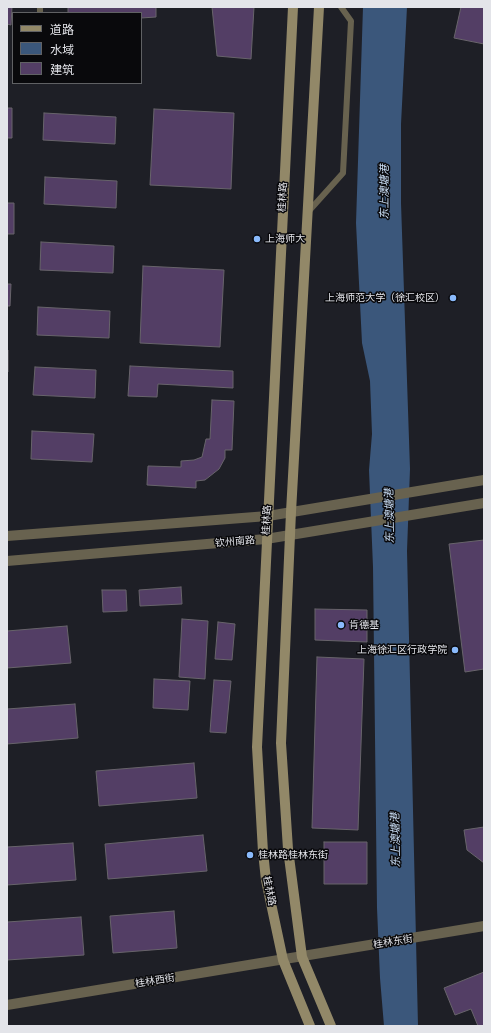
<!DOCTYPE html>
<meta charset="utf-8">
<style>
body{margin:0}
#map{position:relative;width:491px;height:1033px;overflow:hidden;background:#1e1f26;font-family:"Libre Baskerville","Noto Sans SC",serif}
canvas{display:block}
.frame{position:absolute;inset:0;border:8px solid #e3e4e9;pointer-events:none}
.legend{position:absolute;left:12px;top:12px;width:130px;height:72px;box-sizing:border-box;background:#09090c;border:1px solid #606164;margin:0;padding:5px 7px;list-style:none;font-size:12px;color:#e3e4e9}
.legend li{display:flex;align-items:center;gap:8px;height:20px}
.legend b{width:20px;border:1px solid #606164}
</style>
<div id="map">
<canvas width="491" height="1033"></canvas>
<div class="frame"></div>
<ul class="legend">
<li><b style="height:5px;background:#928868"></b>道路</li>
<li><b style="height:11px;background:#3b577b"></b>水域</li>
<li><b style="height:11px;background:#533e65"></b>建筑</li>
</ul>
</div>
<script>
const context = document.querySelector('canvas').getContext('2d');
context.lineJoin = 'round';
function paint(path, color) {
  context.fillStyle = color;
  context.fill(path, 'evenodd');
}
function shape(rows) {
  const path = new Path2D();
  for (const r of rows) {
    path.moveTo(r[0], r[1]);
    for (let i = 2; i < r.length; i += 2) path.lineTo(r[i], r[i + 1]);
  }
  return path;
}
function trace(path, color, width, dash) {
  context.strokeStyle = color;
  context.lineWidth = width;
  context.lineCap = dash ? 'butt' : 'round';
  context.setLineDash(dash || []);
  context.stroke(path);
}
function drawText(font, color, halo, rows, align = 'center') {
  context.font = font + ' "Libre Baskerville","Noto Sans SC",serif';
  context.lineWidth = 3;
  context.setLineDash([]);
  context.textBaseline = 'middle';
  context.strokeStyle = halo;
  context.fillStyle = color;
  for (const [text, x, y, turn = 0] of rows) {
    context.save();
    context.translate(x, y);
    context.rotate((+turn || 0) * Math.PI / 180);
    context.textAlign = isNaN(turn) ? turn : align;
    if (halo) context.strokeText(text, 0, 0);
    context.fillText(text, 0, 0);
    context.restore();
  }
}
paint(shape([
 [363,7,407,7,401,124,401,203,410,469,407,551,418,1026,384,1026,380,978,377,908,373,567,369,470,372,434,370,381,362,343,356,223]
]), '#3b577b');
const building = shape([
 [7,7,12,7,11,25,7,24,7,7],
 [68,7,156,7,156,17,141,18,141,13,68,13,68,7],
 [212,7,254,7,251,59,217,56,212,7],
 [461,7,484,7,484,44,454,38,461,7],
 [7,108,12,108,12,138,7,138,7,108],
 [154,109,234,113,231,189,150,185,154,109],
 [44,113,116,117,115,144,43,140,44,113],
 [45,177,117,181,116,208,44,204,45,177],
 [7,203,14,203,14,234,7,234,7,203],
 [41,242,114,246,113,273,40,270,41,242],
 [143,266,224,270,220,347,140,343,143,266],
 [7,284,11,284,10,306,7,306,7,284],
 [38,307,110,311,109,338,37,335,38,307],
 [7,350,8,350,8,372,7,372,7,350],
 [130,366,233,371,233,388,158,384,157,397,128,396,130,366],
 [35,367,96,370,95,398,33,395,35,367],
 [212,400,234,401,232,450,225,450,225,458,219,469,205,480,196,481,196,488,147,485,148,466,181,467,181,461,194,460,202,457,206,439,210,439,212,400],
 [32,431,94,434,92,462,31,459,32,431],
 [484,540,484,669,465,672,449,544,484,540],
 [181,587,182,604,140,606,139,590,181,587],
 [102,590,126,590,127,611,103,612,102,590],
 [315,609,367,610,367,642,315,640,315,609],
 [182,619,208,621,205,679,179,677,182,619],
 [218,622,235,624,232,660,215,659,218,622],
 [67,626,71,663,7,668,7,631,67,626],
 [317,657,364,659,358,830,312,828,317,657],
 [154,679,190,681,188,710,153,708,154,679],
 [214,680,231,681,226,733,210,732,214,680],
 [75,704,78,738,7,744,7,709,75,704],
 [194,763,197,798,99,806,96,771,194,763],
 [484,827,484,863,467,850,464,830,484,827],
 [203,835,207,871,108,879,105,844,203,835],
 [324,842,367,842,367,884,324,884,324,842],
 [73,843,76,880,7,885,7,847,73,843],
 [174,911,177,948,113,953,110,916,174,911],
 [81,917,84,955,7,960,7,922,81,917],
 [484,972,484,1026,478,1026,471,1009,455,1015,444,988,484,972]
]);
paint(building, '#533e65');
trace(building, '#68646b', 1);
trace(shape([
 [40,13,40,7],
 [308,212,343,173,351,21,341,7]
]), '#68624f', 6);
trace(shape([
 [7,1005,484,926]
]), '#68624f', 10);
trace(shape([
 [7,536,268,516,484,480],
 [7,561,266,539,484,503]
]), '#68624f', 10);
trace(shape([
 [293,7,257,747,263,852,266,880,283,960,310,1026],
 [319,7,291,512,281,743,288,849,302,957,331,1026]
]), '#928868', 10);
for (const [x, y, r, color] of [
 [257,239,4,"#8abafc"],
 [453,298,4,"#8abafc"],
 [341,625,4,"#8abafc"],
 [455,650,4,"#8abafc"],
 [250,855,4,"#8abafc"]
]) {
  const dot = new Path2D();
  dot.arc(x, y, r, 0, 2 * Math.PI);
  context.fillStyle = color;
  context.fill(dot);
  trace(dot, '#09090c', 1.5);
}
drawText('10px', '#e3e4e9', '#09090c', [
 ["桂林路",283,197,-87],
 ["桂林路",267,520,-87],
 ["钦州南路",235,542,-5],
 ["桂林路",269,891,79],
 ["桂林东街",393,942,-9],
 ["桂林西街",155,981,-9]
]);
drawText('10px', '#e3e4e9', '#09090c', [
 ["上海师大",265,239],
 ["上海师范大学（徐汇校区）",445,298,"right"],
 ["肯德基",349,625],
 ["上海徐汇区行政学院",447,650,"right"],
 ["桂林路桂林东街",258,855]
], 'left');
drawText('italic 11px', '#cbdff7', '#09090c', [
 ["东上澳塘港",385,192,-90],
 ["东上澳塘港",390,516,-91],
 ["东上澳塘港",396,840,-91]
]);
</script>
